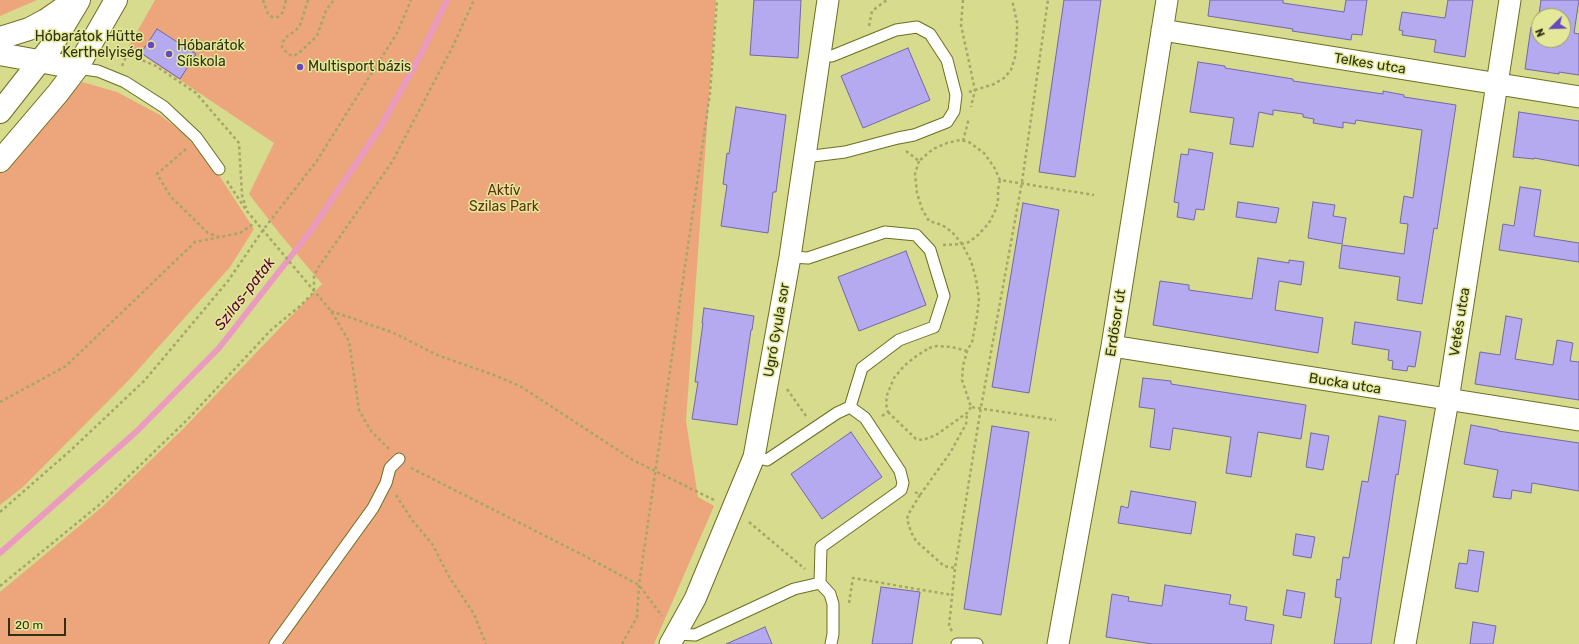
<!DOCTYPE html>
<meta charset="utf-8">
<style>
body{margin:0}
#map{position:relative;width:1579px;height:644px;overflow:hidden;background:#d7db8d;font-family:Rubik,sans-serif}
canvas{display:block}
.north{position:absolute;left:1531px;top:8px;width:40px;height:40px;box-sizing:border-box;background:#e4e99a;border:1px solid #9c9f63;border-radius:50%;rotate:247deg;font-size:11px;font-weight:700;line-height:16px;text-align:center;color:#303111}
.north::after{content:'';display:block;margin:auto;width:14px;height:18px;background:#6847bf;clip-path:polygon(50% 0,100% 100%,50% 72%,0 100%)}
.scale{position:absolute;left:8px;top:618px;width:58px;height:18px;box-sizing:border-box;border:2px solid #303111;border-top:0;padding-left:5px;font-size:12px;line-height:14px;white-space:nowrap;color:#303111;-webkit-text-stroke:3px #e4e99a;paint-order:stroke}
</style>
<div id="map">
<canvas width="1579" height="644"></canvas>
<div class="north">N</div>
<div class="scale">20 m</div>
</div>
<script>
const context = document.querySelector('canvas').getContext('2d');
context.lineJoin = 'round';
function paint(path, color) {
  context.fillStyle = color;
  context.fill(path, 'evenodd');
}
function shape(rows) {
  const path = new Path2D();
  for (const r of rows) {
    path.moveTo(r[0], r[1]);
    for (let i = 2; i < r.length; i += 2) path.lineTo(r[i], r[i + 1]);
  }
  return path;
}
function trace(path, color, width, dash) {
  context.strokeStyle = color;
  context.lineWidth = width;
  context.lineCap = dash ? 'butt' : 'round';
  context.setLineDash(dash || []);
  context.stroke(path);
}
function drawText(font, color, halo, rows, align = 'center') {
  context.font = font + ' Rubik,sans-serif';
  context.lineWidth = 3;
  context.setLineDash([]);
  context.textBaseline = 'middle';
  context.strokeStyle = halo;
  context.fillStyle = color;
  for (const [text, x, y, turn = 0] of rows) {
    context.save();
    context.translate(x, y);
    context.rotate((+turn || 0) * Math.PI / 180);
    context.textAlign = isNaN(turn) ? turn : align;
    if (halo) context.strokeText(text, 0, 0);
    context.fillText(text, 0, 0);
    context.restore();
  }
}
paint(shape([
 [0,0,37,0,0,16],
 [155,0,716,0,686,421,698,497,714,506,654,644,0,644,0,592,102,507,183,429,322,284,280,234,249,194,274,143,129,46],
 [82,82,117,92,160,115,184,134,215,169,254,229,230,267,128,381,23,487,0,505,0,173,37,128]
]), '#eda57c');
trace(shape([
 [0,553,137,431,219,348,310,232,380,128,420,56,447,0]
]), '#ea9bbf', 6);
const building = shape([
 [754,0,801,0,798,58,750,55,754,0],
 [1064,0,1101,0,1075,177,1039,172,1064,0],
 [1210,0,1283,0,1283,3,1344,12,1346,0,1367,0,1362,35,1352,34,1351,40,1292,31,1293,29,1208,16,1210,0],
 [1448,0,1473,0,1465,57,1434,52,1436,40,1402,35,1403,31,1399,30,1402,12,1445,18,1448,0],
 [1541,0,1579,0,1574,33,1579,34,1579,75,1559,72,1559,74,1525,69,1531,27,1537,28,1541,0],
 [1539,16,1563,16,1563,40,1539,40,1539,16],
 [157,29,196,54,180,79,141,53,157,29],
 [908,48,930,100,863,128,841,76,908,48],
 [1198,62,1225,66,1225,68,1293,79,1293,81,1383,94,1383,91,1404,95,1404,97,1456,105,1437,229,1434,228,1422,304,1397,300,1400,277,1339,268,1342,245,1404,254,1408,224,1400,223,1404,196,1413,198,1422,130,1356,120,1355,124,1343,122,1343,128,1313,123,1314,119,1303,117,1303,114,1273,110,1273,115,1259,112,1253,147,1230,144,1234,118,1190,112,1198,62],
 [736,107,786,115,776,192,773,192,768,233,721,226,727,185,723,184,727,153,729,154,736,107],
 [1519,112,1579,121,1579,166,1534,158,1534,159,1513,157,1519,112],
 [1189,149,1213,153,1204,210,1196,209,1194,220,1177,217,1179,203,1174,202,1181,154,1188,155,1189,149],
 [1520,187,1541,190,1534,236,1579,243,1579,262,1499,250,1503,224,1514,226,1520,187],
 [1238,202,1279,208,1276,223,1236,217,1238,202],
 [1313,202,1335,205,1333,216,1346,218,1342,244,1308,238,1313,202],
 [1023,203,1059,210,1029,393,992,387,1023,203],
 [906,251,926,305,859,331,838,277,906,251],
 [1258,258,1289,263,1289,260,1304,262,1301,285,1279,281,1275,310,1323,318,1318,353,1153,325,1160,281,1189,285,1189,290,1252,299,1258,258],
 [704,308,754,316,752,330,751,330,737,425,692,419,698,382,695,382,703,323,702,323,704,308],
 [1506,316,1522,319,1515,359,1553,365,1557,340,1573,343,1570,361,1579,362,1579,400,1475,384,1480,352,1500,355,1506,316],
 [1355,322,1421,332,1415,367,1408,366,1407,371,1392,369,1393,361,1388,360,1389,350,1352,344,1355,322],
 [1143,378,1171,381,1171,384,1306,405,1301,439,1258,432,1251,477,1226,473,1231,437,1173,428,1170,450,1150,447,1155,409,1139,407,1143,378],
 [1379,416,1406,421,1398,475,1396,474,1371,644,1334,644,1341,598,1335,597,1337,579,1340,580,1343,557,1349,558,1362,481,1368,482,1379,416],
 [1471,425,1498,430,1498,431,1579,443,1579,491,1532,483,1531,493,1512,490,1511,499,1493,497,1498,470,1464,464,1471,425],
 [992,426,1029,432,1001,615,964,609,992,426],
 [851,432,882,477,822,519,791,474,851,432],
 [1311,433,1329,436,1323,470,1306,467,1311,433],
 [1131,491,1196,502,1191,534,1118,523,1121,506,1128,508,1131,491],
 [1296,534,1315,537,1311,558,1293,555,1296,534],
 [1469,550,1484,552,1478,592,1455,588,1459,563,1467,564,1469,550],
 [1165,585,1231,595,1229,604,1247,607,1245,620,1274,625,1271,644,1152,644,1106,637,1112,594,1129,597,1128,601,1162,606,1165,585],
 [881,587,920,592,912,644,872,644,881,587],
 [1287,590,1305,593,1301,618,1283,615,1287,590],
 [1473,622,1496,626,1493,644,1470,644,1473,622],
 [765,627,772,644,726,644,765,627]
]);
paint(building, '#b5aaf0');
trace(building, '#7367a8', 1);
const service = shape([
 [77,68,98,71,125,82,164,107,196,137,219,169],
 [805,157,845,152,898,138,914,135,947,122,954,111,956,95,947,60,930,34,917,27,896,30,832,56,820,55],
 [790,257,808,258,885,232,916,235,930,250,944,296,934,327,899,340,862,368,850,407],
 [820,583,830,594,833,604,833,634,831,644],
 [676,634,695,635,794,589,820,583,821,547,901,490,903,483,900,471,865,418,850,407,837,413,767,460,754,457],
 [275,644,373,508,386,483,390,468,399,459],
 [957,644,977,644]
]);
const minor = shape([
 [1162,30,1579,97],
 [1112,346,1579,420],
 [670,644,695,599,754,457,790,257,828,0],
 [1058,644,1112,346,1167,0],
 [1405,644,1448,400,1510,0]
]);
const tertiary = shape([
 [0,38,29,29,46,20,75,0],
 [0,54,77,68],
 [0,112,51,47,79,0],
 [0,161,58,93,77,68,116,0]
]);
trace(service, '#6d6f20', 13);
trace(minor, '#6d6f20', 23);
trace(tertiary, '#6d6f20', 24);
trace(shape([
 [263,0,268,14,272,17,278,17,283,12,286,0],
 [308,0,300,25,296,30,285,38,283,42,282,47,288,54,293,56,299,53,317,36,326,10,334,0],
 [963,0,961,25,975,90,971,107],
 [869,26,872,11,887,0],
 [122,66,127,54,156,66,196,93,239,143,242,195,246,208],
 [969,92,994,84,1004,78,1011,70,1015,57,1017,38,1017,22,1012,0],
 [963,141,969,118],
 [186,149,157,174,171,197,208,233,219,237],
 [906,151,919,161,933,149,947,143,960,140,969,142,984,153,994,167,1000,180,1094,195],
 [919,161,915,174,917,193,922,209,929,221,942,225,952,232,962,244,971,261,976,279,979,298,977,316,972,342,967,351,963,366,962,380,971,407,1056,420],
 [227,181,246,210,331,311,349,341,359,410,371,431,389,449],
 [943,245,962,244,969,242,978,235,989,223,995,211,998,202,998,189,1000,180],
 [331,311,394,333,437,355,494,375,520,386,633,460,714,500],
 [929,348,937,346,952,347,967,351],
 [787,389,806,416],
 [0,402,66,366,195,242,240,233,256,222],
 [888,412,916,439,923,440,936,435,967,413,971,407],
 [882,416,888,412,886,404,887,395,894,378,904,366,915,357,929,348],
 [411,468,583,555,639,585,662,616],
 [915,492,920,495,950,453,966,424,967,413],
 [396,495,412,520,433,545,448,575,474,614,486,644],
 [920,495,909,513,907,519,911,532,916,541,944,566,955,568],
 [0,512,71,450,145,380,228,281,263,230,316,162,397,33,411,0],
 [749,522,805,569],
 [0,586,99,505,187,420,271,330,300,306,314,292,314,276,318,268,392,162,453,46,474,0],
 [849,603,853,578,952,595],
 [952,631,949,626,955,568,981,407,1022,182,1048,0],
 [622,644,637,617,639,585,710,93,717,0]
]), '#a4a767', 2.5, [3, 3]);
trace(service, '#fff', 11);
trace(minor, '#fff', 21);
trace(tertiary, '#fff', 22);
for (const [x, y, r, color] of [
 [151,45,4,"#6847bf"],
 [169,54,4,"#6847bf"],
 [300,67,4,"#6847bf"]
]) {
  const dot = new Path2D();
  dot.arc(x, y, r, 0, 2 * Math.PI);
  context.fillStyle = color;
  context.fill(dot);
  trace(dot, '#e4e99a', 1.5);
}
drawText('14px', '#303111', '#e4e99a', [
 ["Hóbarátok Hütte",143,37,"right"],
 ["Kerthelyiség",143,53,"right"],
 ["Hóbarátok",177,46],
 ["Síiskola",177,62],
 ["Multisport bázis",308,67]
], 'left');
drawText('14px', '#303111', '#e4e99a', [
 ["Telkes utca",1370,64,9],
 ["Vetés utca",1460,322,-81],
 ["Erdősor út",1116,323,-81],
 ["Ugró Gyula sor",777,330,-80],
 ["Bucka utca",1345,384,9]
]);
drawText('14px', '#5f3011', '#e4e99a', [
 ["Aktív",504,191],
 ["Szilas Park",504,207]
]);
drawText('italic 15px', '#5d0039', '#e4e99a', [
 ["Szilas-patak",245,294,-52]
]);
</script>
